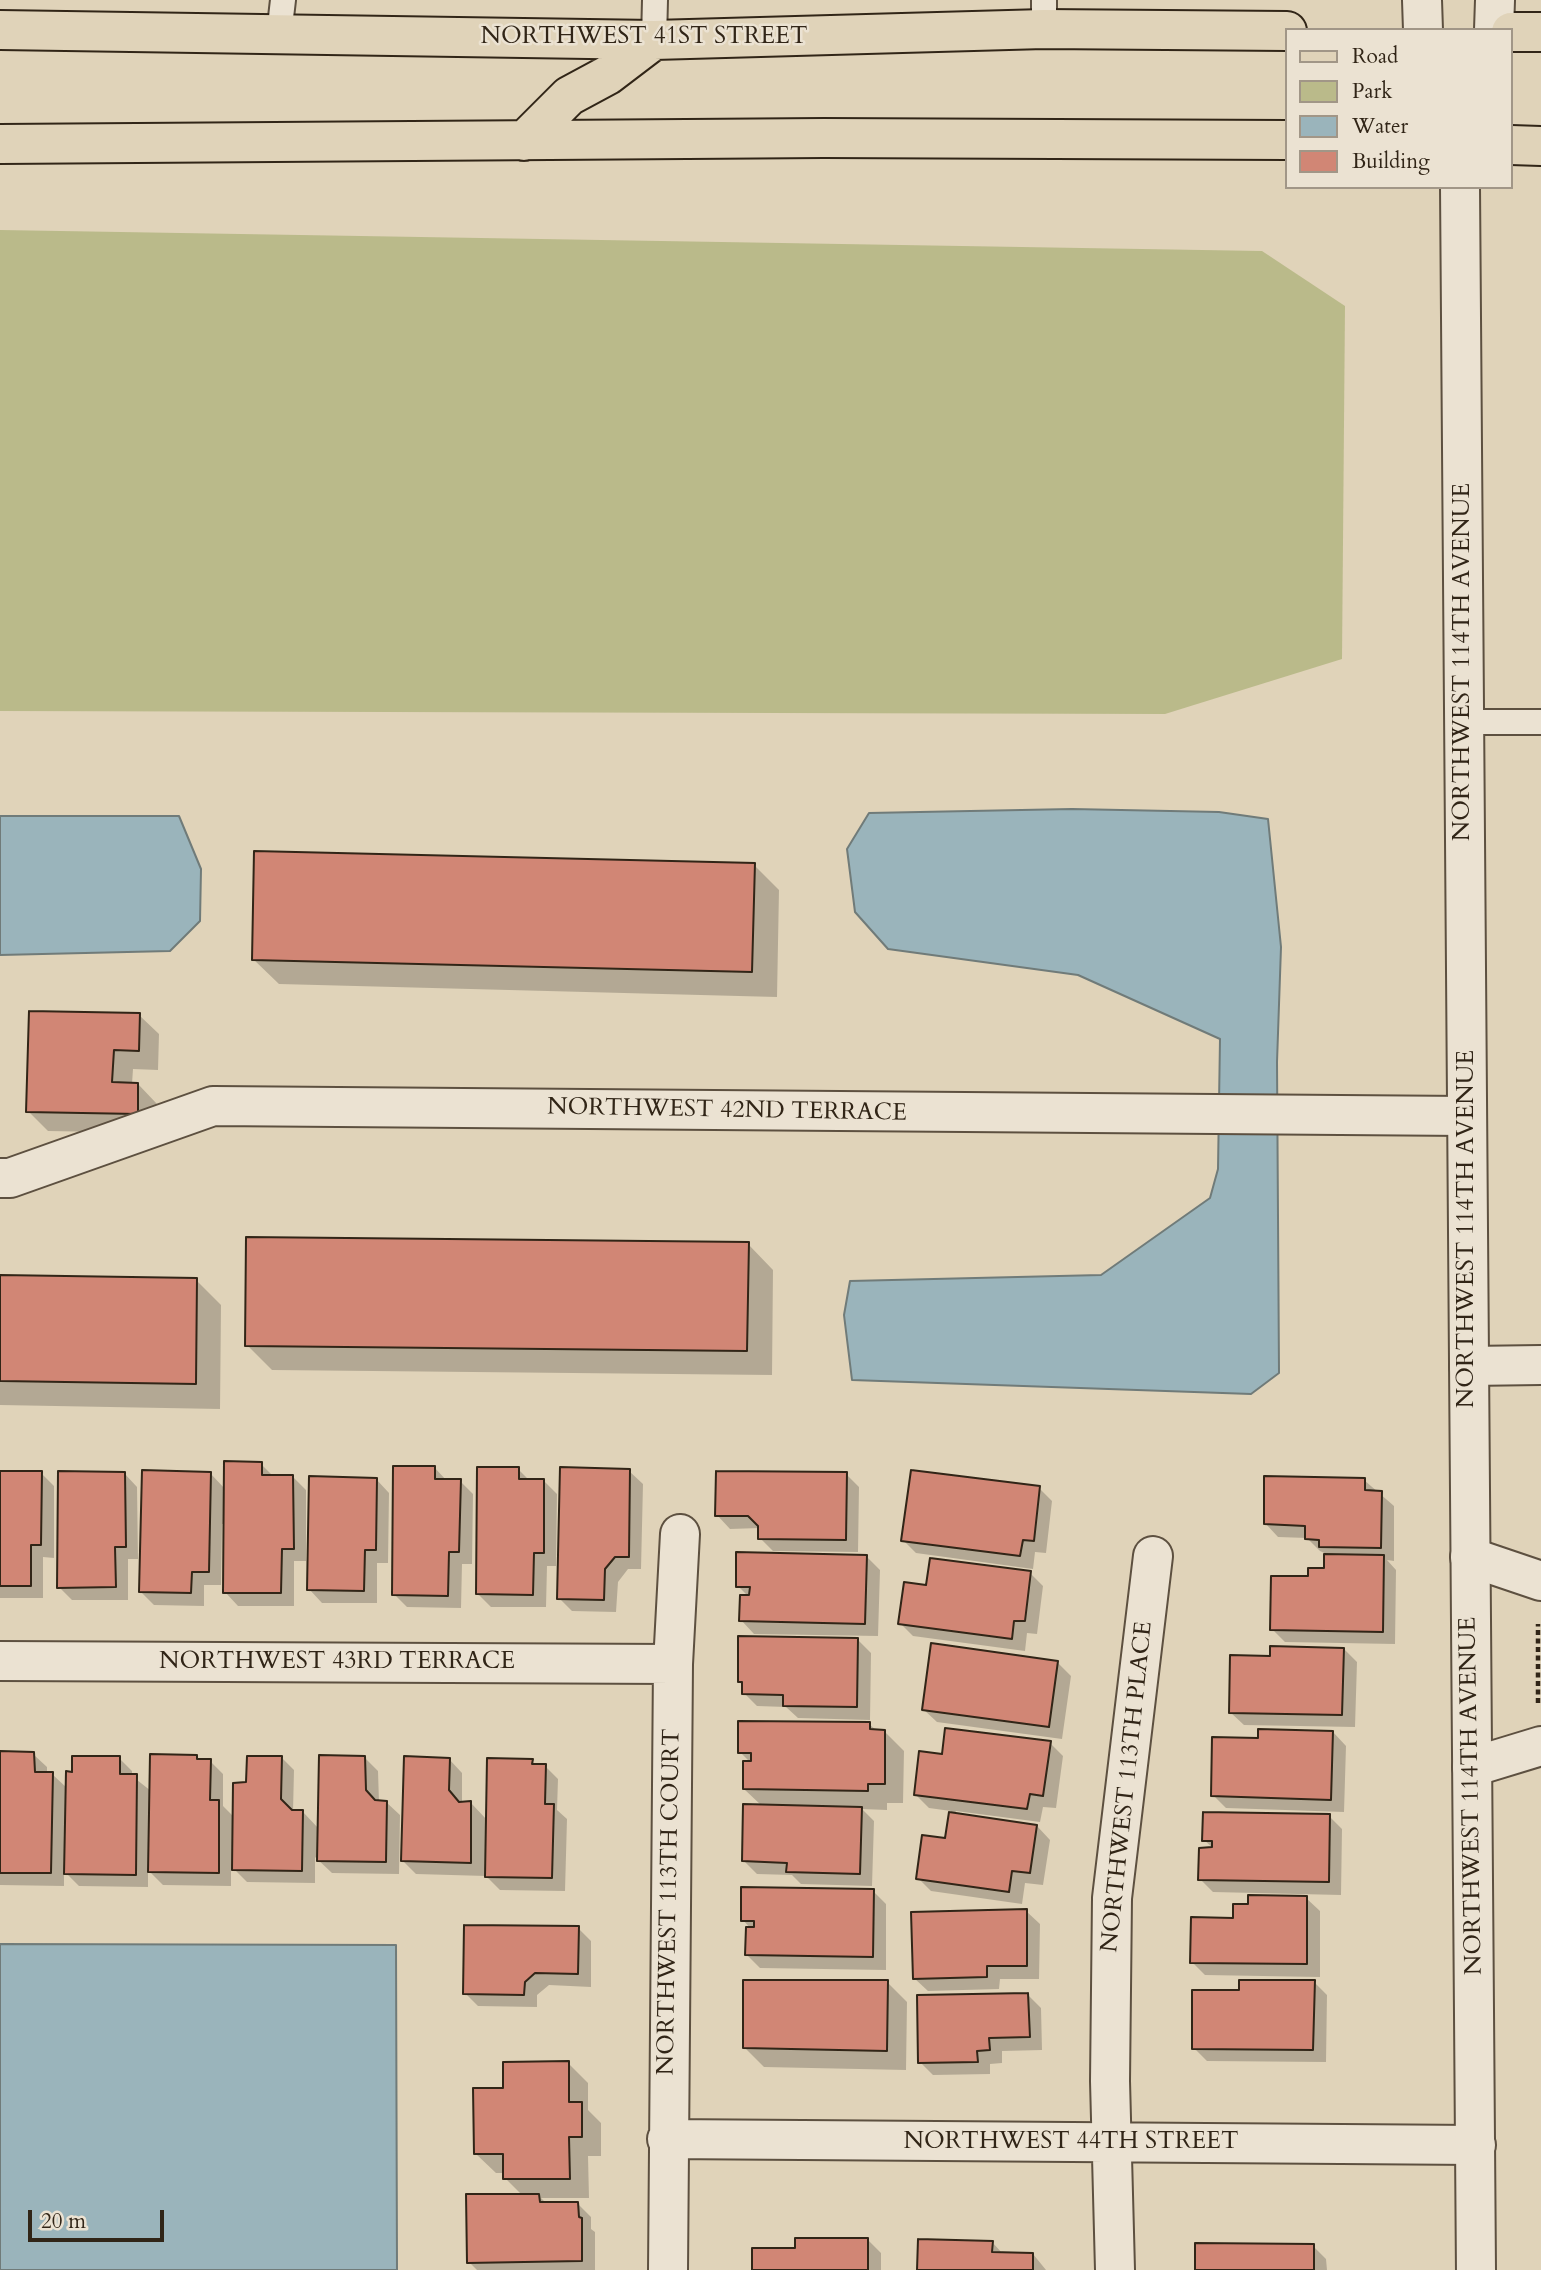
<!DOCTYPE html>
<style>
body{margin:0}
#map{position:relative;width:1541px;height:2270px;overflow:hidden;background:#e0d3b9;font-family:Cardo,serif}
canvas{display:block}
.legend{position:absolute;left:1285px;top:28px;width:228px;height:161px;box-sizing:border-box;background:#ebe2d2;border:2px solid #a19687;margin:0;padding:9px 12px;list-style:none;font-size:21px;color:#312517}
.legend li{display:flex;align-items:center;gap:14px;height:35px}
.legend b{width:35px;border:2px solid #a19687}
.scale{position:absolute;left:28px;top:2210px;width:136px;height:32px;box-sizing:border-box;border:4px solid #312517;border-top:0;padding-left:9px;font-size:21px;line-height:24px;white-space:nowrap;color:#312517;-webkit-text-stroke:5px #ebe2d2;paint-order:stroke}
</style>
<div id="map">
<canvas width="1541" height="2270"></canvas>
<ul class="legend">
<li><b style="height:9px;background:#e0d3b9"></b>Road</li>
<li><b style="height:19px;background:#baba8a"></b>Park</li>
<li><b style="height:19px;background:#9ab4bb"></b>Water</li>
<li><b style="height:19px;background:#d18675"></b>Building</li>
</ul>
<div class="scale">20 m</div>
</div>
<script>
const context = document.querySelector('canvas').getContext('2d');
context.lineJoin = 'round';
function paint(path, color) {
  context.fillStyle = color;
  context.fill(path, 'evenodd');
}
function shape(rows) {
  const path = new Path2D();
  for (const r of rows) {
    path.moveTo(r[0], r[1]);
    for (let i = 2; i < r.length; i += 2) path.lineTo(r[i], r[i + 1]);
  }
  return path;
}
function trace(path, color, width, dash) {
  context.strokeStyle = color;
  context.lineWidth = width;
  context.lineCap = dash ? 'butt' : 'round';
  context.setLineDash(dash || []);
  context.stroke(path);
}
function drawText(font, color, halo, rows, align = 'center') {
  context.font = font + ' Cardo,serif';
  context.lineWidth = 5;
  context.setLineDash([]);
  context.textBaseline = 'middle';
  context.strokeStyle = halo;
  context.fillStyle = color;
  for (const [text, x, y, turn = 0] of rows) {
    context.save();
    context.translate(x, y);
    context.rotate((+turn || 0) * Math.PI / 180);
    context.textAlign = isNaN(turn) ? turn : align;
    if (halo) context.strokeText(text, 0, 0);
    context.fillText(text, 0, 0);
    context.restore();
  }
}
paint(shape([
 [0,230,1262,251,1345,306,1342,659,1165,714,0,711]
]), '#baba8a');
const water = shape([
 [1072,809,1219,812,1268,819,1281,947,1277,1062,1279,1373,1251,1394,852,1380,844,1315,850,1281,1101,1275,1210,1198,1218,1169,1220,1039,1078,975,888,949,855,912,847,849,869,813,1072,809],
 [0,816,179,816,201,869,200,921,170,951,0,955,0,816],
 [0,1944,396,1945,397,2270,0,2270,0,1944]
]);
paint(water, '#9ab4bb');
trace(water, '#707b79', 2);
paint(shape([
 [754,865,779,890,777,997,279,984,253,959],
 [139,1015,159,1034,158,1070,133,1069,132,1084,138,1084,157,1104,157,1133,48,1131,28,1111],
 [748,1244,773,1270,772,1375,272,1370,247,1345],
 [0,1277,196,1280,221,1305,220,1409,0,1405],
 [261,1464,274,1477,293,1477,306,1490,306,1561,294,1561,294,1606,238,1606,225,1592,226,1524,222,1524,221,1585,204,1585,204,1606,154,1605,141,1592,210,1473,226,1490],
 [434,1467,447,1481,460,1481,473,1494,472,1564,462,1564,461,1608,407,1607,394,1594],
 [518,1469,530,1481,544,1481,557,1494,556,1566,547,1566,546,1607,491,1607,478,1594],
 [629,1471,643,1484,641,1569,628,1569,618,1582,616,1612,572,1611,559,1598],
 [0,1473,41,1473,54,1486,54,1558,43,1557,43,1598,0,1598],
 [124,1473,137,1487,138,1559,128,1559,128,1600,72,1600,59,1587],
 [846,1474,859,1487,858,1552,773,1551,760,1538,760,1528,730,1529,717,1515],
 [376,1479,389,1493,388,1563,377,1563,377,1603,322,1603,309,1589],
 [1364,1480,1394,1506,1394,1561,1387,1560,1396,1570,1395,1644,1285,1642,1272,1629,1310,1578,1325,1570,1331,1556,1320,1551,1307,1538,1278,1537,1265,1523],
 [1039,1488,1052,1501,1046,1553,1035,1552,1033,1569,916,1553,903,1540],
 [867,1557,880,1570,878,1636,754,1634,741,1620,748,1596,738,1586],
 [1030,1573,1043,1586,1037,1634,1027,1633,1025,1651,913,1636,900,1623,927,1587],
 [858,1640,871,1653,870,1720,798,1718,786,1707,757,1706,744,1693,744,1686,739,1682],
 [1344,1649,1357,1662,1355,1727,1244,1725,1230,1712],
 [1057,1662,1071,1676,1062,1739,937,1722,923,1709],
 [869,1724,877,1731,884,1731,904,1751,903,1803,887,1803,887,1810,862,1809,874,1821,872,1886,801,1884,792,1875,757,1874,744,1861,762,1806,744,1789,750,1762,740,1752],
 [1333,1732,1346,1746,1344,1812,1226,1808,1213,1795,1259,1739],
 [1050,1743,1063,1756,1056,1808,1043,1807,1040,1822,956,1811,955,1814,1037,1826,1050,1840,1043,1885,1025,1883,1022,1904,931,1891,918,1878,947,1840,951,1811,929,1808,916,1795,944,1756],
 [0,1753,33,1754,47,1767,47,1774,52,1774,68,1789,73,1773,119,1758,132,1771,132,1776,151,1791,196,1757,200,1760,210,1761,223,1774,223,1806,235,1818,248,1784,281,1757,294,1770,293,1812,303,1812,319,1829,365,1758,378,1771,379,1802,386,1802,400,1815,399,1874,332,1873,315,1857,315,1883,247,1882,231,1866,231,1886,163,1885,148,1870,148,1887,79,1886,64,1871,64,1886,0,1885],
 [449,1759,462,1773,462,1803,471,1803,487,1820,532,1761,536,1765,545,1766,558,1779,557,1810,567,1819,565,1891,500,1890,486,1876,416,1874,403,1861],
 [1329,1816,1342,1829,1341,1895,1213,1892,1200,1879,1214,1849,1204,1840],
 [873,1891,886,1904,886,1970,760,1968,747,1955,751,1929,743,1920],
 [1306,1898,1320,1911,1320,1977,1205,1975,1192,1962,1234,1919],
 [1026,1911,1040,1924,1039,1979,1000,1979,999,1989,928,1991,914,1978],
 [578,1928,591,1941,591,1987,549,1985,537,1995,537,2007,478,2006,465,1993],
 [887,1982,907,2002,906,2070,764,2067,745,2048],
 [1314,1982,1327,1995,1326,2062,1207,2061,1194,2048,1241,1992],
 [1028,1995,1041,2008,1042,2050,1002,2051,1002,2063,990,2064,990,2074,933,2075,920,2062],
 [568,2063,588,2083,588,2110,601,2123,601,2156,588,2156,589,2198,541,2198,547,2204,578,2204,591,2217,591,2229,595,2232,595,2270,477,2270,469,2262,523,2196,505,2178,505,2173,496,2173,476,2154,505,2090],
 [868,2240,881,2253,881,2270,754,2270,797,2250],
 [992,2242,1003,2254,1033,2254,1046,2270,919,2270],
 [1313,2246,1326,2259,1327,2270,1197,2270]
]), '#0003');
const building = shape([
 [254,851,755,863,752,972,252,960,254,851],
 [29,1011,140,1013,139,1051,114,1050,112,1082,138,1083,138,1114,26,1112,29,1011],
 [246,1237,749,1242,747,1351,245,1346,246,1237],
 [0,1275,197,1278,196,1384,0,1381,0,1275],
 [224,1461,262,1462,262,1475,293,1475,294,1549,282,1549,281,1593,223,1593,224,1461],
 [393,1466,435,1466,435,1479,461,1479,459,1552,449,1552,448,1596,392,1595,393,1466],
 [477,1467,519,1467,519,1479,544,1479,544,1553,534,1553,533,1595,476,1594,477,1467],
 [560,1467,630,1469,629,1557,615,1557,605,1569,604,1600,557,1599,560,1467],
 [142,1470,211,1472,209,1572,192,1572,191,1593,139,1592,142,1470],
 [911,1470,1040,1486,1034,1541,1023,1540,1020,1556,901,1541,911,1470],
 [0,1471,42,1471,41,1545,31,1545,31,1586,0,1586,0,1471],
 [58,1471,125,1472,126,1547,115,1547,116,1587,57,1588,58,1471],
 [716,1471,847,1472,846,1540,758,1539,758,1526,748,1516,715,1516,716,1471],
 [309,1476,377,1478,376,1550,365,1550,364,1591,307,1590,309,1476],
 [1264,1476,1365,1478,1365,1490,1382,1491,1381,1548,1319,1547,1319,1540,1305,1539,1305,1526,1264,1524,1264,1476],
 [736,1552,867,1555,865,1624,739,1621,740,1595,749,1595,750,1587,736,1587,736,1552],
 [1324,1554,1384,1555,1383,1632,1270,1630,1271,1576,1308,1576,1308,1568,1324,1568,1324,1554],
 [930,1558,1031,1571,1025,1621,1014,1621,1012,1639,898,1624,904,1582,926,1585,930,1558],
 [738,1636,858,1638,857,1707,783,1706,783,1695,742,1694,742,1682,738,1682,738,1636],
 [931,1643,1058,1661,1049,1727,922,1710,931,1643],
 [1270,1646,1344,1648,1342,1715,1229,1713,1230,1655,1270,1656,1270,1646],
 [738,1721,870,1722,870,1729,885,1730,885,1784,868,1784,868,1791,743,1789,743,1761,751,1761,751,1753,738,1753,738,1721],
 [945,1728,1051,1741,1043,1796,1030,1794,1027,1809,914,1795,919,1751,942,1754,945,1728],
 [1258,1729,1333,1731,1331,1800,1211,1796,1212,1737,1258,1738,1258,1729],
 [0,1751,34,1752,35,1772,53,1772,51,1873,0,1873,0,1751],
 [150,1754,197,1755,197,1759,211,1759,210,1800,219,1800,219,1873,148,1872,150,1754],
 [319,1755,365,1756,366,1790,375,1800,387,1801,386,1862,317,1861,319,1755],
 [72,1756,120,1756,120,1774,137,1774,136,1875,64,1874,66,1771,72,1772,72,1756],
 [247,1756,282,1756,281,1799,292,1810,303,1810,302,1871,232,1870,233,1783,246,1782,247,1756],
 [404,1756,450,1758,449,1790,459,1802,471,1801,471,1863,401,1861,404,1756],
 [487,1758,533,1759,532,1764,546,1764,545,1804,554,1804,552,1878,485,1877,487,1758],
 [743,1804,862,1807,860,1874,786,1872,787,1863,742,1861,743,1804],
 [949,1812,1037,1825,1030,1873,1012,1871,1009,1892,916,1879,922,1835,945,1838,949,1812],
 [1203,1812,1330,1814,1329,1882,1198,1880,1199,1848,1212,1847,1212,1841,1202,1841,1203,1812],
 [741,1887,874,1889,873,1957,745,1955,746,1927,754,1927,754,1921,741,1921,741,1887],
 [1248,1895,1307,1896,1307,1964,1190,1963,1191,1917,1233,1918,1233,1904,1248,1904,1248,1895],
 [1027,1909,1027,1966,987,1966,987,1977,913,1979,911,1912,1027,1909],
 [464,1925,579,1926,578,1974,535,1973,525,1982,524,1995,463,1994,464,1925],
 [743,1980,888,1980,887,2051,743,2048,743,1980],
 [1239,1980,1315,1980,1313,2050,1192,2049,1192,1990,1239,1990,1239,1980],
 [1028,1993,1030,2037,989,2038,990,2050,977,2051,978,2062,918,2063,917,1995,1028,1993],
 [569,2061,569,2102,582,2102,582,2137,569,2137,570,2179,503,2179,503,2154,474,2154,473,2088,503,2088,503,2062,569,2061],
 [466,2194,539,2194,540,2202,578,2202,579,2217,582,2218,582,2261,467,2263,466,2194],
 [795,2238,868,2238,868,2270,752,2270,752,2248,795,2248,795,2238],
 [918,2239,993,2241,992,2252,1033,2253,1033,2270,917,2270,918,2239],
 [1195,2243,1314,2244,1314,2270,1195,2270,1195,2243]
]);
paint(building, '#d18675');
trace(building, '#312517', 2);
const service = shape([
 [1044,0,1044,29],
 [279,35,283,0],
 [654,40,655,0],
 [1463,722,1541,722]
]);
const minor = shape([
 [0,1178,10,1178,213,1106,1466,1116],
 [1469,1366,1541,1365],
 [1470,1557,1541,1581],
 [0,1661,673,1664],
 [1472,1767,1541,1746],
 [667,2139,1476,2145],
 [668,2270,673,1664,680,1534],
 [1115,2270,1110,2081,1112,1898,1153,1556]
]);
const tertiary = shape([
 [1422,0,1423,30],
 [1494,30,1495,0],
 [1460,187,1476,2270]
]);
const primary = shape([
 [0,30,654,40,1044,29,1287,31],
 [1511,32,1541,32],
 [524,141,569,96,608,75,654,40],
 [0,144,824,138,1287,140],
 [1511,145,1541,146]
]);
trace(service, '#5d5040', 28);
trace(minor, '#5d5040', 42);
trace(tertiary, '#5d5040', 42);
trace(primary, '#312517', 42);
trace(shape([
 [1538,1703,1538,1624]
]), '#312517', 4.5, [5, 3.5]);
trace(service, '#ebe2d2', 24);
trace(minor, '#ebe2d2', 38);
trace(tertiary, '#ebe2d2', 38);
trace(primary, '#e0d3b9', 38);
drawText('24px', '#312517', '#ebe2d2', [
 ["NORTHWEST 41ST STREET",644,37],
 ["NORTHWEST 114TH AVENUE",1463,662,-90],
 ["NORTHWEST 42ND TERRACE",727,1111,1],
 ["NORTHWEST 114TH AVENUE",1467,1229,-90],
 ["NORTHWEST 43RD TERRACE",337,1662],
 ["NORTHWEST 113TH PLACE",1128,1787,-84],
 ["NORTHWEST 114TH AVENUE",1472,1796,-91],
 ["NORTHWEST 113TH COURT",670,1902,-89],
 ["NORTHWEST 44TH STREET",1071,2142]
]);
</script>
